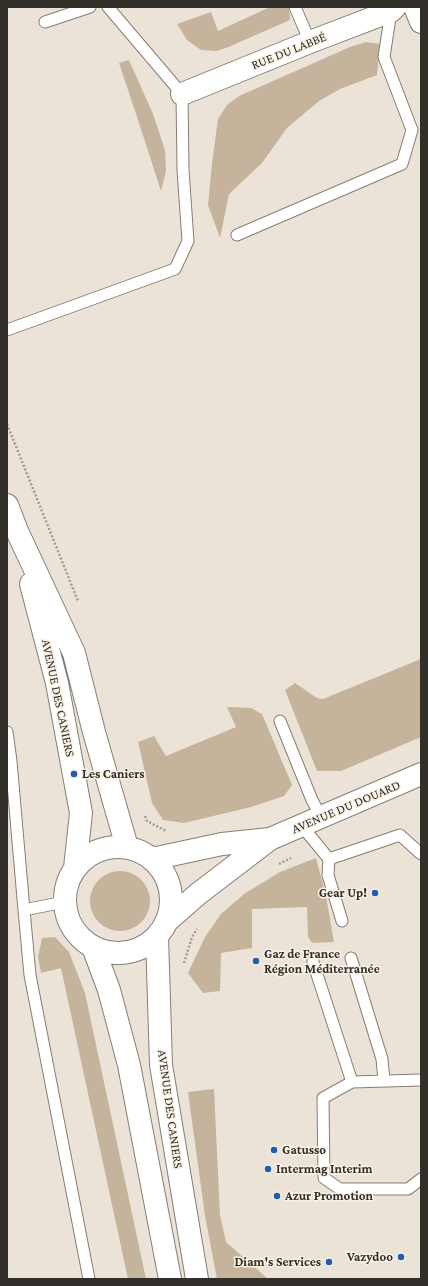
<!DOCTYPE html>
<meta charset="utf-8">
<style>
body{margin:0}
#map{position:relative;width:428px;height:1286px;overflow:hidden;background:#ece3d8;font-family:"Crimson Pro",serif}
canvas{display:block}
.frame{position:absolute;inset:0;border:8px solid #322f2a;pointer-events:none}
</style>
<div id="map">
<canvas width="428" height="1286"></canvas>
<div class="frame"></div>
</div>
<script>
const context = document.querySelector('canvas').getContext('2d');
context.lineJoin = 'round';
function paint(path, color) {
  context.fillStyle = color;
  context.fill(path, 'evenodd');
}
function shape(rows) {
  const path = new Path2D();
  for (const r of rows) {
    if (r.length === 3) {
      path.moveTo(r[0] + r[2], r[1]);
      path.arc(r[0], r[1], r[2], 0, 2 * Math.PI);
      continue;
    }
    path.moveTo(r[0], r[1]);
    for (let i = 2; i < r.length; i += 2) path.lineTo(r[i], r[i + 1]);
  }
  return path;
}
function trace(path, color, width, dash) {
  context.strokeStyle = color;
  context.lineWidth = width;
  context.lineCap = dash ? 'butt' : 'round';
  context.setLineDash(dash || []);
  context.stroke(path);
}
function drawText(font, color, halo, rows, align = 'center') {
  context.font = font + ' "Crimson Pro",serif';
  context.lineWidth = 3;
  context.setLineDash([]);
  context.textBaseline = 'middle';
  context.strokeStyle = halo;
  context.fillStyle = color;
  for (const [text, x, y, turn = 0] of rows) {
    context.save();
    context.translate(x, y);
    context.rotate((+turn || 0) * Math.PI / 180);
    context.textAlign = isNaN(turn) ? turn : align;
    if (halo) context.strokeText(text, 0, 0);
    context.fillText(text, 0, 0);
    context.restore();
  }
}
paint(shape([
 [270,7,289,7,290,20,226,48,216,51,201,50,187,40,177,24,211,12,218,31],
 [366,42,380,44,377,75,340,89,319,101,287,128,262,163,229,194,220,238,208,205,212,163,218,119,227,105,239,96,350,47],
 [129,60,153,114,165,150,166,171,161,191,140,126,119,63],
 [421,659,421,737,341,771,317,771,285,690,295,683,317,698,323,699],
 [227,707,251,708,262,714,292,785,284,796,251,807,184,823,163,820,152,803,138,742,154,736,166,756,236,727],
 [316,858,326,896,334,942,312,943,308,937,307,907,252,909,252,948,221,953,220,991,203,993,188,973,205,937,221,914,244,894,280,872],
 [120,901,30],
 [55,937,69,952,85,993,146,1279,128,1279,61,968,41,973,38,957,42,938],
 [214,1089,220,1215,226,1242,268,1279,217,1279,205,1216,188,1092]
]), '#c5b39b');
const service = shape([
 [295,7,310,42],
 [45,22,90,7],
 [237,235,402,164,412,130,384,57,391,11],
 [7,330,175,269,188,241,183,170,182,94,108,7],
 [280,721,312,800,321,817],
 [7,732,11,761,24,910],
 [301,825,329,859,400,835,421,854],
 [329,859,328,875,342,921],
 [64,902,24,910,30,975,89,1279],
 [351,958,382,1059,384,1081],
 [313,962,352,1082],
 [421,1080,352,1082,323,1098,324,1178,340,1189,408,1189,421,1179]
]);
const minor = shape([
 [415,7,421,22],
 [182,94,310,42,391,11,395,7],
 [152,859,222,844,270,839],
 [166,922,198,894,270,839,421,774]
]);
const tertiary = shape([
 [7,505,17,531,74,653,94,732,127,847],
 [31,584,57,683,81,813,75,868],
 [118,900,53],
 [157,937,161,1065,197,1279],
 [93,947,109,990,129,1065,170,1279]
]);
trace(service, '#867e74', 13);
trace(minor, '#867e74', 24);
trace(tertiary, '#867e74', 24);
trace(shape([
 [7,424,78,601],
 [145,816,147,821,166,831],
 [279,864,291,858],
 [184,963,192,937,197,929]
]), '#a19b92', 2.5, [2, 2]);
trace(service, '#fff', 11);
trace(minor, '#fff', 22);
trace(tertiary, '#fff', 22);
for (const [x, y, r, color] of [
 [74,774,4,"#225cae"],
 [375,893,4,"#225cae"],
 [256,961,4,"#225cae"],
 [274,1150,4,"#225cae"],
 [268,1169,4,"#225cae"],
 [277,1196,4,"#225cae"],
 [401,1257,4,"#225cae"],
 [329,1262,4,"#225cae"]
]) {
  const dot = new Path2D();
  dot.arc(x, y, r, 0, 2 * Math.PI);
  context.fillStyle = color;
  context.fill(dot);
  trace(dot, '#f9f1e6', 1.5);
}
drawText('13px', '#322f2a', '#f9f1e6', [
 ["RUE DU LABBÉ",289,51,-22],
 ["AVENUE DES CANIERS",58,698,78],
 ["AVENUE DU DOUARD",346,807,-23],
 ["AVENUE DES CANIERS",170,1109,82]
]);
drawText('bold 13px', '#322f2a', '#f9f1e6', [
 ["Les Caniers",82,774],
 ["Gear Up!",367,893,"right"],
 ["Gaz de France",264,954],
 ["Région Méditerranée",264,969],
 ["Gatusso",282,1150],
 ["Intermag Interim",276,1169],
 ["Azur Promotion",285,1196],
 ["Vazydoo",393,1257,"right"],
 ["Diam's Services",321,1262,"right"]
], 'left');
</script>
